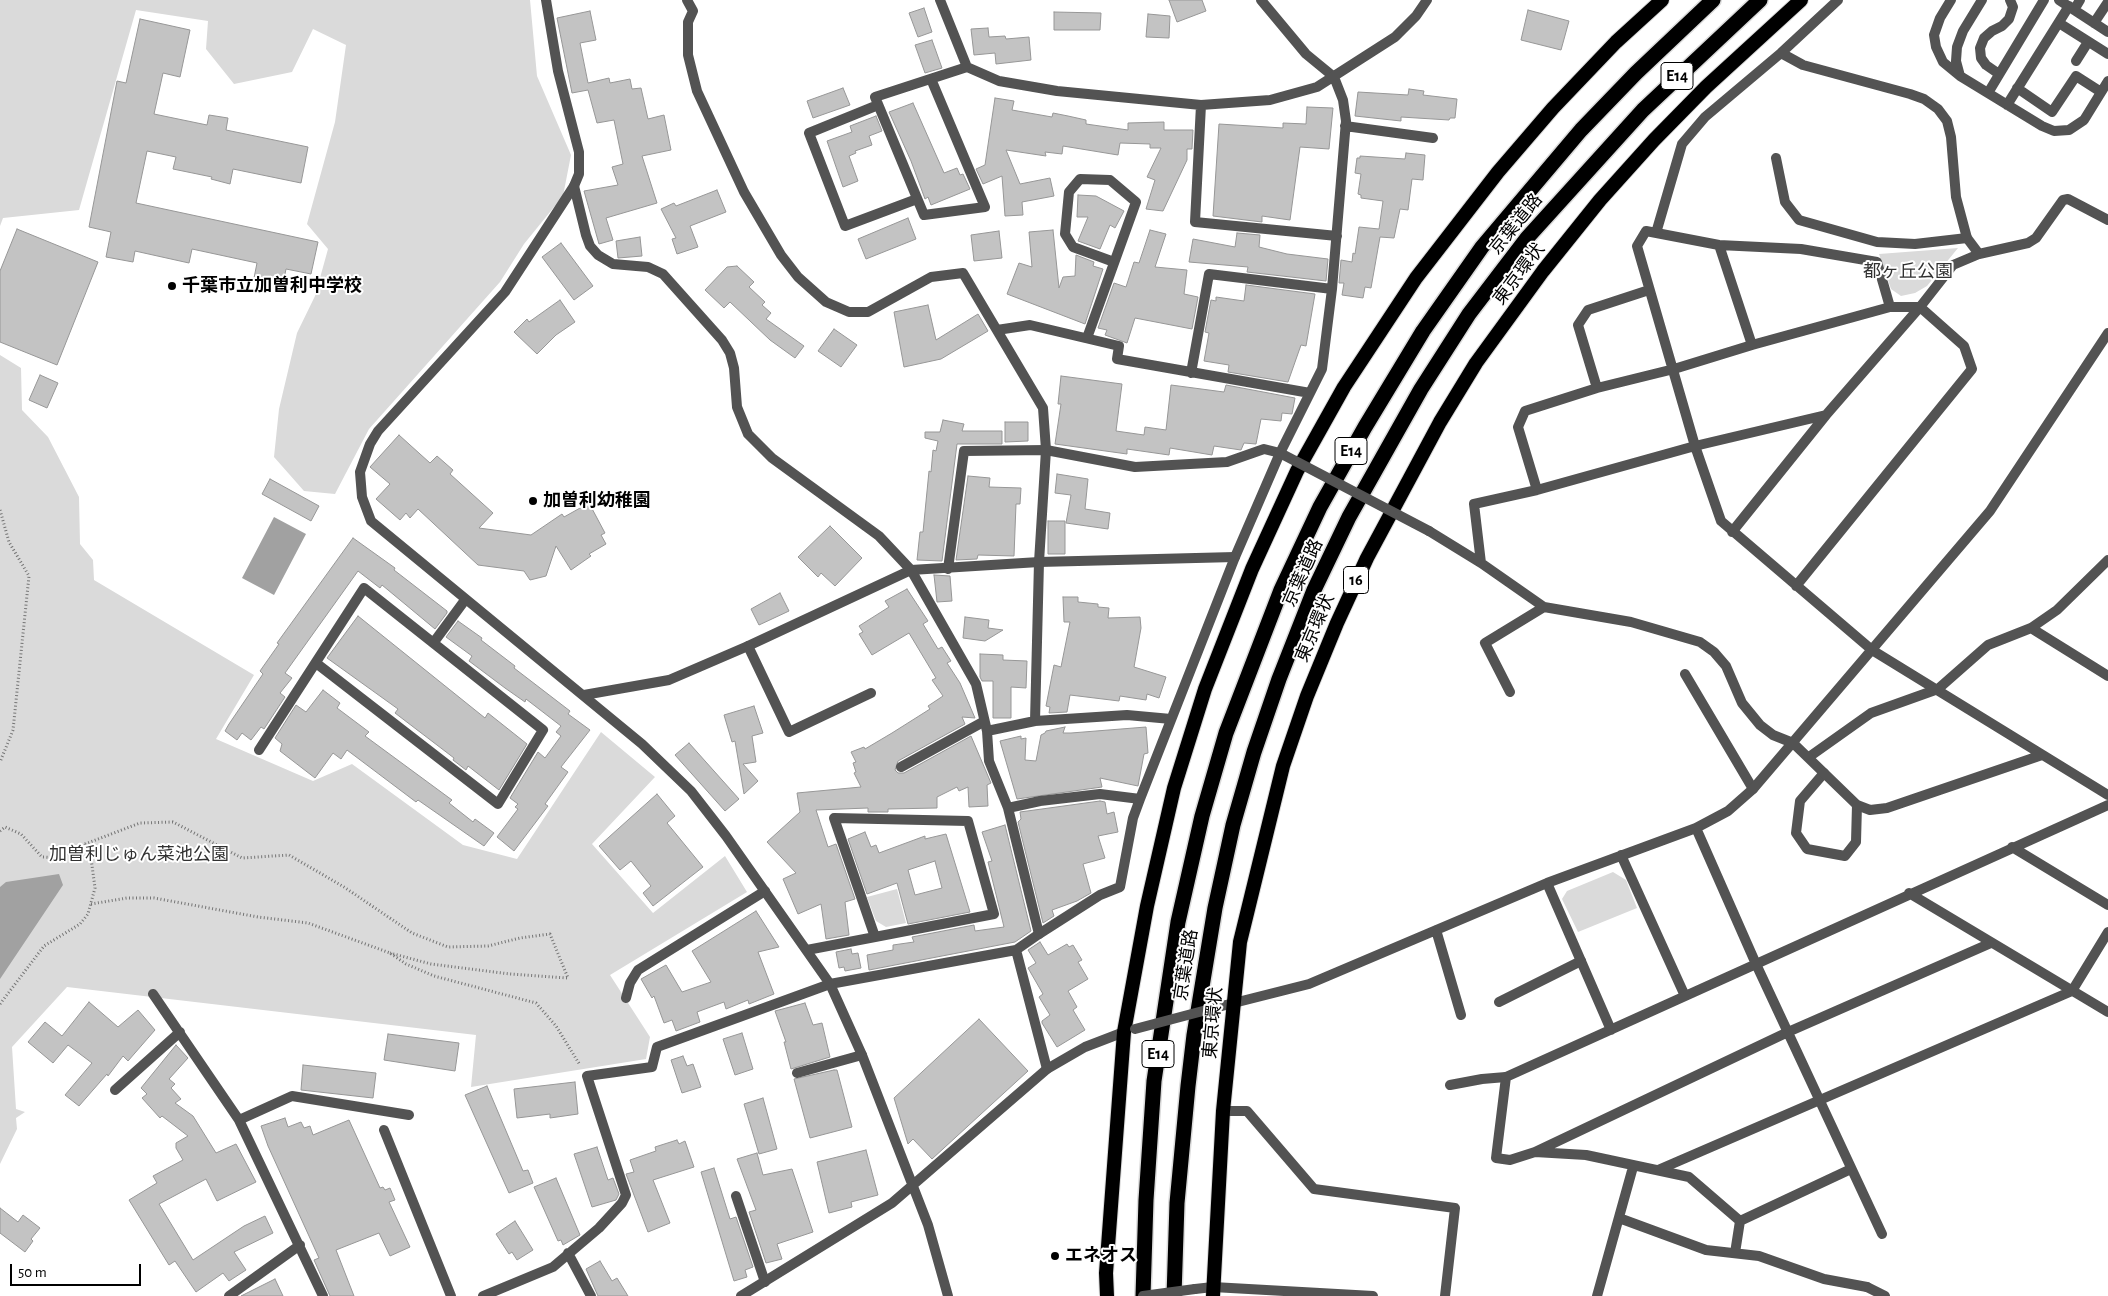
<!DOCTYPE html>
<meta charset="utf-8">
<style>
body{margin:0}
#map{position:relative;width:2108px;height:1296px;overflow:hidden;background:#fff;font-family:"Alegreya Sans",sans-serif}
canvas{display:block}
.scale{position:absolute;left:10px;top:1264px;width:131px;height:22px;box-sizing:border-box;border:2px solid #000;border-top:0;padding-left:6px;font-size:15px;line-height:18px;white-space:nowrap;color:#000;-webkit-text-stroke:4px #fff;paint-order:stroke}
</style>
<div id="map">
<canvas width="2108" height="1296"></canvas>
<div class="scale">50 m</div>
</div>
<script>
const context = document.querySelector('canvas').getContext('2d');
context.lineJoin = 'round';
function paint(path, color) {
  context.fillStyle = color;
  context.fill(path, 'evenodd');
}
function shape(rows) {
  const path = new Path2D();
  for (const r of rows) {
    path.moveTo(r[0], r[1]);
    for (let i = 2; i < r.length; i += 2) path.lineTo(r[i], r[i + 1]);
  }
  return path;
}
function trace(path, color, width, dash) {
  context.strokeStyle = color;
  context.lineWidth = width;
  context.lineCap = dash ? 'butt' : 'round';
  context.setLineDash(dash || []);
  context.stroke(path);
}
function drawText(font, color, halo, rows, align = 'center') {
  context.font = font + ' "Alegreya Sans","Noto Sans JP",sans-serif';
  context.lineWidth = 4;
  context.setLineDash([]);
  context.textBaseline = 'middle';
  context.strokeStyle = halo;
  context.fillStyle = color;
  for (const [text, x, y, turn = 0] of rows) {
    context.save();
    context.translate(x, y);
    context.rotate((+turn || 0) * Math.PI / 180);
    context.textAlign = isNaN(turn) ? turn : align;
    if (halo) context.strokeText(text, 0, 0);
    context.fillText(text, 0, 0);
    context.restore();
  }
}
paint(shape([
 [0,0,530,0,537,76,571,155,563,196,524,244,500,282,369,429,335,494,304,491,274,457,279,409,297,333,315,296,328,249,307,224,335,122,346,45,313,29,292,72,234,84,206,49,208,21,136,10,79,210,3,218,0,226],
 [1958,248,1927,286,1915,293,1901,296,1891,289,1879,254],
 [0,355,21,368,22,410,48,437,79,497,80,544,93,560,94,580,254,675,216,739,313,781,352,764,463,845,517,859,601,732,655,777,592,844,653,913,725,856,747,892,610,975,650,1037,646,1059,471,1087,476,1035,67,987,12,1047,16,1109,25,1112,16,1118,17,1129,0,1164],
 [1613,872,1626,880,1637,908,1578,932,1562,899,1567,891],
 [897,889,906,923,886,927,876,921,867,897]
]), '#dadada');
paint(shape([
 [274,517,306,534,274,595,242,578],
 [59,874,63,885,0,979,0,887,6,882]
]), '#a1a1a1');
const building = shape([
 [1169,0,1202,0,1206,11,1177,22,1169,0],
 [924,8,932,32,918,37,909,13,924,8],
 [1528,10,1569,21,1561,50,1521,40,1528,10],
 [590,11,596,40,580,43,588,83,609,78,610,83,630,79,632,89,641,88,648,119,664,115,671,150,642,156,657,203,606,218,613,240,599,244,584,191,618,185,612,167,623,164,614,120,597,123,588,90,572,93,557,18,590,11],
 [1054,12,1101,13,1100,30,1054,30,1054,12],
 [1148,14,1170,16,1169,38,1146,37,1148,14],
 [140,19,190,30,180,77,163,73,154,114,207,125,209,115,228,118,226,130,308,147,301,183,233,169,230,184,211,179,212,177,173,169,176,157,147,151,136,203,318,242,311,274,286,269,283,284,254,278,257,263,192,249,189,263,135,251,133,262,106,257,111,232,89,227,117,81,126,83,140,19],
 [988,28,989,37,1005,36,1006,39,1029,37,1031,60,996,64,995,53,974,55,971,29,988,28],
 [932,40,942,68,925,73,915,45,932,40],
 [843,88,850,105,813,118,807,101,843,88],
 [1409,89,1424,91,1423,95,1457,99,1455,118,1450,118,1449,120,1401,117,1401,121,1355,116,1358,92,1408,95,1409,89],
 [995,98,1014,101,1012,110,1052,117,1053,113,1068,116,1086,120,1086,124,1128,130,1128,123,1164,122,1164,130,1193,130,1192,149,1187,149,1187,160,1163,211,1146,209,1155,180,1147,177,1161,148,1150,148,1150,144,1120,143,1118,155,1063,146,1062,154,1045,152,1046,156,1006,150,1020,184,1050,178,1054,196,1022,202,1023,215,1005,216,1002,176,983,184,976,169,985,165,995,98],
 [913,103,944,173,957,168,960,175,963,174,970,189,931,205,928,197,925,199,911,161,889,112,913,103],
 [1307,107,1333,108,1329,149,1300,147,1290,220,1262,216,1262,222,1213,216,1219,124,1283,128,1283,123,1306,124,1307,107],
 [876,116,882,131,869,136,872,145,855,151,856,153,849,156,858,181,843,187,827,141,852,132,850,126,876,116],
 [1406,153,1425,155,1423,180,1412,179,1408,210,1400,209,1394,238,1380,237,1371,288,1365,287,1363,298,1342,295,1344,283,1339,283,1341,260,1352,262,1353,253,1355,254,1359,227,1379,229,1383,201,1361,198,1361,195,1358,194,1361,174,1355,173,1357,158,1360,158,1360,156,1405,159,1406,153],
 [717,190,726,212,690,226,698,247,677,254,672,239,676,238,661,209,674,203,676,206,717,190],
 [1078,195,1096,196,1124,211,1115,228,1110,225,1100,249,1078,241,1088,217,1077,217,1078,195],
 [908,218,916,239,866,259,858,239,908,218],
 [17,229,98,262,57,365,0,342,0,271,17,229],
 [1053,230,1059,288,1063,277,1075,276,1076,255,1094,262,1093,266,1103,269,1085,324,1007,294,1019,263,1032,267,1029,232,1053,230],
 [1150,230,1166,234,1155,267,1187,270,1184,294,1198,297,1192,329,1135,318,1127,343,1105,335,1107,330,1098,328,1114,283,1126,287,1134,262,1139,263,1150,230],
 [999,231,1002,258,974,261,971,235,999,231],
 [1237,233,1260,235,1259,247,1287,254,1328,259,1326,281,1247,272,1248,267,1189,262,1193,239,1235,247,1237,233],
 [640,237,642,256,618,258,616,241,640,237],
 [561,243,593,286,574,300,542,257,561,243],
 [737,266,754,282,749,287,765,302,762,305,771,313,766,319,804,346,795,358,770,340,730,302,724,308,705,290,727,267,737,266],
 [1246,285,1315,294,1306,346,1301,345,1288,382,1228,372,1229,365,1204,361,1209,333,1205,332,1211,300,1216,301,1216,297,1244,301,1246,285],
 [560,300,575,322,556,335,537,354,514,332,527,319,529,322,560,300],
 [928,305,936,340,978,314,988,331,941,359,904,367,894,312,928,305],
 [834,329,857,345,841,367,818,351,834,329],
 [40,375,58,383,47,408,29,400,40,375],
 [1061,376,1122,384,1116,431,1144,435,1145,427,1166,430,1171,385,1224,392,1226,385,1295,398,1292,414,1282,413,1281,421,1261,419,1256,444,1244,443,1241,450,1214,446,1212,455,1170,448,1169,455,1127,449,1127,454,1055,444,1061,404,1058,404,1061,376],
 [943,420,964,424,962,431,1002,431,1002,444,957,444,942,561,917,560,920,532,923,532,929,471,931,472,933,450,936,451,938,441,925,438,925,432,940,432,943,420],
 [1005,422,1028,422,1028,441,1005,442,1005,422],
 [399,435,430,463,437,456,453,470,450,474,493,513,479,528,531,535,562,514,564,517,589,503,605,533,601,535,606,544,589,554,591,556,571,570,556,546,546,576,530,580,524,571,478,565,418,509,410,518,406,513,400,520,376,499,390,484,370,467,399,435],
 [1057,474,1088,479,1085,509,1110,513,1108,529,1066,523,1071,495,1055,493,1057,474],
 [968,476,990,478,989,487,1021,488,1020,504,1016,504,1014,556,978,555,977,559,956,560,968,476],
 [270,479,319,506,311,521,262,494,270,479],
 [1048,521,1065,521,1065,554,1048,554,1048,521],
 [830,526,862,558,835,586,821,573,818,577,798,557,830,526],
 [353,538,395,568,394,570,447,611,447,613,435,629,382,585,380,588,358,571,285,673,292,678,280,693,285,697,264,729,261,727,251,740,242,733,237,740,225,731,229,724,263,674,260,671,279,644,277,643,353,538],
 [934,575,950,576,952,601,937,602,934,575],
 [907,589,928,621,923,624,938,649,942,647,951,661,947,663,960,683,975,718,962,717,965,724,898,761,895,770,898,773,904,773,971,736,991,783,987,785,988,806,969,807,968,787,959,791,957,787,937,797,937,808,888,809,888,812,868,812,868,808,816,810,828,847,836,844,855,899,845,902,849,935,826,939,821,904,798,914,783,879,796,873,767,842,800,812,797,793,861,787,854,773,856,772,853,763,856,762,851,752,864,747,865,749,892,733,930,709,928,706,943,696,932,680,936,678,909,633,872,655,859,634,863,632,859,626,889,607,885,601,907,589],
 [780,593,789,611,759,625,751,609,780,593],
 [1063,597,1078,597,1078,602,1098,604,1098,607,1109,608,1108,618,1140,617,1141,628,1134,667,1166,677,1159,698,1147,694,1146,700,1120,696,1119,701,1070,695,1067,712,1049,713,1050,707,1046,706,1054,665,1061,667,1070,622,1064,622,1063,597],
 [358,616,485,718,488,713,527,744,499,790,468,766,466,770,453,760,454,758,395,713,398,709,327,658,358,616],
 [965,617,989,620,988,628,1003,630,985,641,963,638,965,617],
 [458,621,482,638,481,640,515,666,514,668,570,711,568,714,590,730,561,767,568,772,545,804,548,806,514,851,497,837,518,809,515,807,518,804,510,798,538,752,545,758,561,736,556,732,561,726,526,699,525,702,505,688,469,661,472,656,446,637,458,621],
 [980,654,1003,655,1003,660,1027,661,1026,688,1011,687,1011,718,993,718,993,681,982,681,980,677,980,654],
 [323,690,340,703,337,708,369,732,365,736,452,800,449,803,473,822,475,819,494,833,484,846,418,800,416,802,347,750,341,759,333,753,315,778,280,751,282,744,275,738,296,705,306,712,323,690],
 [754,706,763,733,752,736,756,762,743,764,758,781,744,794,735,741,732,742,724,715,754,706],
 [1065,727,1063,733,1071,733,1146,727,1148,753,1144,754,1138,786,1100,778,1102,787,1017,799,1000,741,1021,736,1021,739,1026,738,1025,760,1036,761,1041,735,1045,733,1046,731,1065,727],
 [689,743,739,799,725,811,675,755,689,743],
 [657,794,675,816,667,823,703,867,653,906,643,893,651,886,631,861,620,870,599,846,657,794],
 [1100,801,1105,802,1107,814,1114,812,1118,832,1098,836,1105,858,1083,864,1091,893,1077,901,1052,910,1054,916,1043,923,1018,822,1021,819,1020,812,1100,801],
 [1005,825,1031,931,1015,942,869,970,867,955,893,950,893,945,914,942,912,937,974,925,975,931,1004,927,988,862,992,861,982,832,1005,825],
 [865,832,871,847,876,845,879,853,925,836,925,839,946,834,970,912,908,924,897,883,867,894,848,839,865,832],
 [935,861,942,888,915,895,908,870,935,861],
 [756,911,779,947,758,952,774,994,749,1004,748,1000,726,1009,724,1002,697,1012,700,1022,676,1031,672,1020,664,1023,654,996,652,998,641,979,666,965,682,992,711,982,692,951,756,911],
 [1040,942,1048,955,1067,944,1069,947,1073,945,1082,960,1078,962,1088,979,1068,991,1077,1007,1073,1010,1085,1030,1057,1047,1042,1023,1042,1021,1050,1015,1039,997,1043,994,1028,968,1036,963,1028,950,1040,942],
 [851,949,852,954,858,953,861,968,845,971,844,967,839,968,836,952,851,949],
 [89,1002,118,1027,138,1010,155,1030,128,1061,123,1056,108,1076,107,1074,79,1106,65,1095,92,1063,68,1045,53,1063,28,1042,45,1022,62,1036,89,1002],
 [805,1003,813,1025,822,1023,830,1057,791,1069,784,1042,786,1042,775,1011,805,1003],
 [979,1019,1028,1071,932,1159,913,1139,908,1144,894,1098,979,1019],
 [742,1033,753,1069,735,1075,723,1039,742,1033],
 [388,1034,459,1043,455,1071,384,1060,388,1034],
 [176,1045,188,1058,169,1079,175,1084,171,1088,181,1099,175,1103,193,1116,216,1153,236,1144,256,1182,217,1201,206,1179,159,1204,193,1260,244,1226,265,1216,273,1233,234,1252,246,1270,229,1281,223,1273,196,1292,175,1261,169,1265,129,1200,157,1183,153,1176,183,1160,176,1148,176,1143,188,1136,162,1116,160,1118,142,1098,147,1094,141,1088,176,1045],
 [683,1056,687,1066,693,1064,701,1087,682,1093,671,1060,683,1056],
 [303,1065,376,1073,373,1098,301,1090,303,1065],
 [834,1070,837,1070,852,1127,810,1138,794,1079,834,1070],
 [575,1082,578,1114,550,1118,550,1114,517,1118,514,1089,575,1082],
 [487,1086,523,1171,528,1170,533,1183,509,1193,465,1095,487,1086],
 [763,1098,777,1149,759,1154,744,1104,763,1098],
 [285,1118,288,1127,301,1122,304,1128,310,1126,313,1135,349,1120,380,1188,383,1187,385,1190,390,1188,395,1200,389,1202,410,1247,390,1256,379,1233,336,1250,354,1296,330,1296,314,1260,319,1258,268,1146,261,1126,285,1118],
 [677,1140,679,1144,685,1141,694,1167,653,1180,670,1223,648,1232,626,1174,634,1172,630,1160,656,1151,655,1147,677,1140],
 [597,1147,608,1180,613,1178,619,1194,616,1200,592,1207,574,1154,597,1147],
 [866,1150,878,1195,851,1202,852,1207,829,1213,817,1162,866,1150],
 [757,1153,763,1175,792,1169,813,1232,777,1244,782,1259,766,1263,749,1212,756,1210,737,1159,757,1153],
 [714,1168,730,1219,736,1217,753,1267,745,1270,747,1277,734,1281,701,1172,714,1168],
 [556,1178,580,1235,563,1245,561,1240,558,1241,534,1187,556,1178],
 [0,1208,18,1222,23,1215,40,1228,31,1239,33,1241,25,1252,0,1233,0,1208],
 [515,1221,533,1250,517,1260,512,1252,509,1254,496,1234,515,1221],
 [600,1261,612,1281,617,1278,628,1296,598,1296,586,1269,600,1261],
 [275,1279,283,1296,241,1296,275,1279]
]);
paint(building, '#c3c3c3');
trace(building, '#979797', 1);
const trunk = shape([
 [1107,1296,1106,1273,1124,1032,1147,906,1174,788,1205,689,1252,569,1297,471,1344,387,1416,278,1498,172,1553,108,1616,42,1662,0],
 [1213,1296,1223,1111,1240,942,1283,766,1307,696,1337,623,1367,558,1440,422,1476,363,1543,271,1600,200,1654,140,1706,87,1801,0]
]);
const motorway = shape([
 [1143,1296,1146,1200,1154,1081,1178,922,1202,816,1226,733,1281,590,1320,507,1365,427,1423,331,1482,247,1581,130,1636,73,1713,0],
 [1174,1296,1177,1203,1188,1086,1194,1035,1215,908,1233,825,1254,752,1279,679,1314,590,1349,517,1421,389,1469,314,1527,238,1643,110,1760,0]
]);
trace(trunk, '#dbdbdb', 16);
trace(motorway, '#dbdbdb', 18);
trace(shape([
 [0,510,9,542,29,576,13,730,0,762],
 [0,831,5,827,21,834,42,857,59,858,85,844,140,823,173,822,242,858,289,855,344,887,412,933,448,947,488,946,520,938,550,934,568,978,510,974,431,964,390,953],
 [91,904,127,898,154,898,258,917,308,923,390,953,406,964,434,976,536,1003,556,1026,580,1065],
 [0,1004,44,946,80,924,88,914,95,888,91,858,85,844]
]), '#757575', 3, [1, 2.5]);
trace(shape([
 [1261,0,1306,54,1334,77],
 [1951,0,1940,18,1934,35,1936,47,1943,62,1960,76],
 [1982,0,1963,31,1957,47,1956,61,1960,76,2042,126,2054,131,2069,130,2084,120,2108,81],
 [2059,0,2108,32],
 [2074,10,2080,0],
 [2059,23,2108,54],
 [2094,23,2108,2],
 [2076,61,2088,42],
 [1999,74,1986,65,1981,58,1980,48,1984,38,1992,31,2002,26,2009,19,2013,7,2010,0],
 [2017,88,2052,112,2076,76,2101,92],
 [1988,93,2044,0],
 [2007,105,2069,6],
 [1776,158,1785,202,1799,220,1877,242,1915,244,1967,238],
 [948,569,964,451,1046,450,1135,467,1227,462,1264,449,1280,453],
 [1685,674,1753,789],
 [584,695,669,680,748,646,911,570,1039,562,1235,557],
 [1809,757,1871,713,1938,689],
 [901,767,983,722],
 [1824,773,1800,801,1796,833,1807,849,1845,856,1856,842,1857,805],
 [807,950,875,937,994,914,968,821,834,818,875,937],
 [1016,950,1047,1069],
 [153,994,239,1120,323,1296],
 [1499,1002,1581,961],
 [797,1073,862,1055],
 [1450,1085,1482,1079,1506,1077],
 [115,1090,180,1032],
 [1223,1111,1247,1111,1314,1189,1455,1208,1445,1296],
 [239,1120,292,1096,409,1115],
 [384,1130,451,1296],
 [568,1253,591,1296],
 [1867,1287,1885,1296],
 [229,1296,300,1245],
 [483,1296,553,1267,599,1228,622,1203,626,1195,587,1076,652,1067,657,1047,830,984,1016,950,1039,934]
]), '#535353', 10);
trace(shape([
 [687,0,693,11,688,22,688,55,697,91,744,192,781,255,798,277,826,302,849,312,868,312,931,277,963,273,1043,408,1046,450,1039,562,1035,721,987,731],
 [940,0,967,67],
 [1781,53,1803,65,1910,94,1924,99,1938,109,1947,121,1951,137,1956,197,1967,238,1979,254],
 [931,79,985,207,924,215,875,97,967,67,999,81,1057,91,1201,105,1270,100,1317,87,1395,37,1416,16,1427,0],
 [878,105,809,133,845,226,917,199],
 [1201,105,1195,222,1337,236],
 [1345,126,1433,138],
 [574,186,586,235,590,246,598,255,613,264,648,267,663,274,722,340,730,353,734,368,737,407,748,434,772,458,879,536,911,570,976,684,987,731,989,761,1008,808,1039,934,1100,895,1120,887,1133,818,1140,799,1235,557,1280,453,1322,369,1332,289,1346,121,1343,100,1334,77],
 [1656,233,1682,144,1705,117,1781,53,1838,0],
 [1719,245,1752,345],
 [1890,307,1877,262,1801,249,1719,245,1646,231,1637,246,1695,446,1721,521,1872,650,2108,795],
 [997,330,1030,325,1119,346,1117,359,1310,393],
 [1087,338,1136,202,1110,180,1080,179,1069,192,1065,234,1073,247,1114,262],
 [1191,373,1209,274,1332,289],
 [1597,388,1578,325,1588,310,1649,290],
 [1537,490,1518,427,1525,411,1597,388,1674,369,1752,345,1890,307,1920,307,1964,346,1972,369,1796,586],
 [1429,531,1481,563,1544,607,1631,622,1700,642,1714,652,1726,666,1742,703,1760,725,1773,735,1793,743,1857,805,1870,810,1887,808,2042,755],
 [1732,532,1826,415,1920,307,1953,265,1979,254,2028,243,2036,238,2063,200,2068,199,2108,220],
 [1481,563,1474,504,1537,490,1695,446,1826,415],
 [2031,628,2108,676],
 [434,642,465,600],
 [748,646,789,732,871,693],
 [1938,689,1988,645,2031,628,2057,610,2108,560],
 [1510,692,1485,643,1544,607],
 [1035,721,1127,715,1171,719],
 [259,750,364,588,543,730,498,804,316,663],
 [1008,808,1040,801,1100,794,1140,799],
 [1696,828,1756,964,1882,1234],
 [2012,847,2108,905],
 [1621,855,1685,996],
 [1547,883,1611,1030],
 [1909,893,2108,1012],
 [1436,930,1461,1015],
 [1991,943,1788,1032,1535,1152,1510,1160,1496,1158,1506,1077,2108,805],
 [626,998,630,983,638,970,765,891],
 [1218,1007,1309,984,1547,883,1696,828,1728,811,1753,789,1990,511,2108,333],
 [1535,1152,1586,1155,1689,1177,1740,1221,1735,1253],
 [1658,1170,2072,991,2108,932],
 [736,1196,765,1282],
 [1619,1218,1706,1250,1759,1256,1824,1279,1867,1287],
 [1740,1221,1851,1169],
 [1597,1296,1633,1167]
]), '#535353', 10);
trace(shape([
 [546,0,558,71,579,152,579,174,574,186,505,292,378,431,370,444,360,472,362,497,371,521,642,744,691,791,726,836,830,984,862,1055,928,1225,948,1296],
 [1195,1289,1213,1287,1373,1296],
 [741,1296,892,1203,1047,1069,1085,1047,1124,1032]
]), '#535353', 10);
trace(trunk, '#000', 14);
trace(motorway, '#000', 15);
trace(shape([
 [1280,453,1429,531],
 [1135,1029,1218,1007]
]), '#535353', 10);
trace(shape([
 [1143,1296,1195,1289]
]), '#535353', 10);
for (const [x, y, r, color] of [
 [172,286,5,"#000"],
 [533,501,5,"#000"],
 [1055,1256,5,"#000"]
]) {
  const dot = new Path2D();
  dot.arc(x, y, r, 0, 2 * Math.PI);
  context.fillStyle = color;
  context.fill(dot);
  trace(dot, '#fff', 2);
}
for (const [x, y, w] of [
 [1677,76,32],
 [1351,451,32],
 [1356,580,25],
 [1158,1054,32]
]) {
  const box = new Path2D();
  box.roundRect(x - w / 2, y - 13.5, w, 27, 4);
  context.fillStyle = '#fff';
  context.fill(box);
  trace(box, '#000', 1);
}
drawText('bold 16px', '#000', null, [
 ["E14",1677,76],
 ["E14",1351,451],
 ["16",1356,580],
 ["E14",1158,1054]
]);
drawText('18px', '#000', '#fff', [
 ["京葉道路",1516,224,-51],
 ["東京環状",1519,274,-53],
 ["京葉道路",1303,573,-66],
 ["東京環状",1315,628,-67],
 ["京葉道路",1186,965,-81],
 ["東京環状",1213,1023,-85]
]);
drawText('18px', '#313131', '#fff', [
 ["都ヶ丘公園",1908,272],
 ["加曽利じゅん菜池公園",139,855]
]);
drawText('bold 18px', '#000', '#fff', [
 ["千葉市立加曽利中学校",182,286],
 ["加曽利幼稚園",543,501],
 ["エネオス",1065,1256]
], 'left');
</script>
